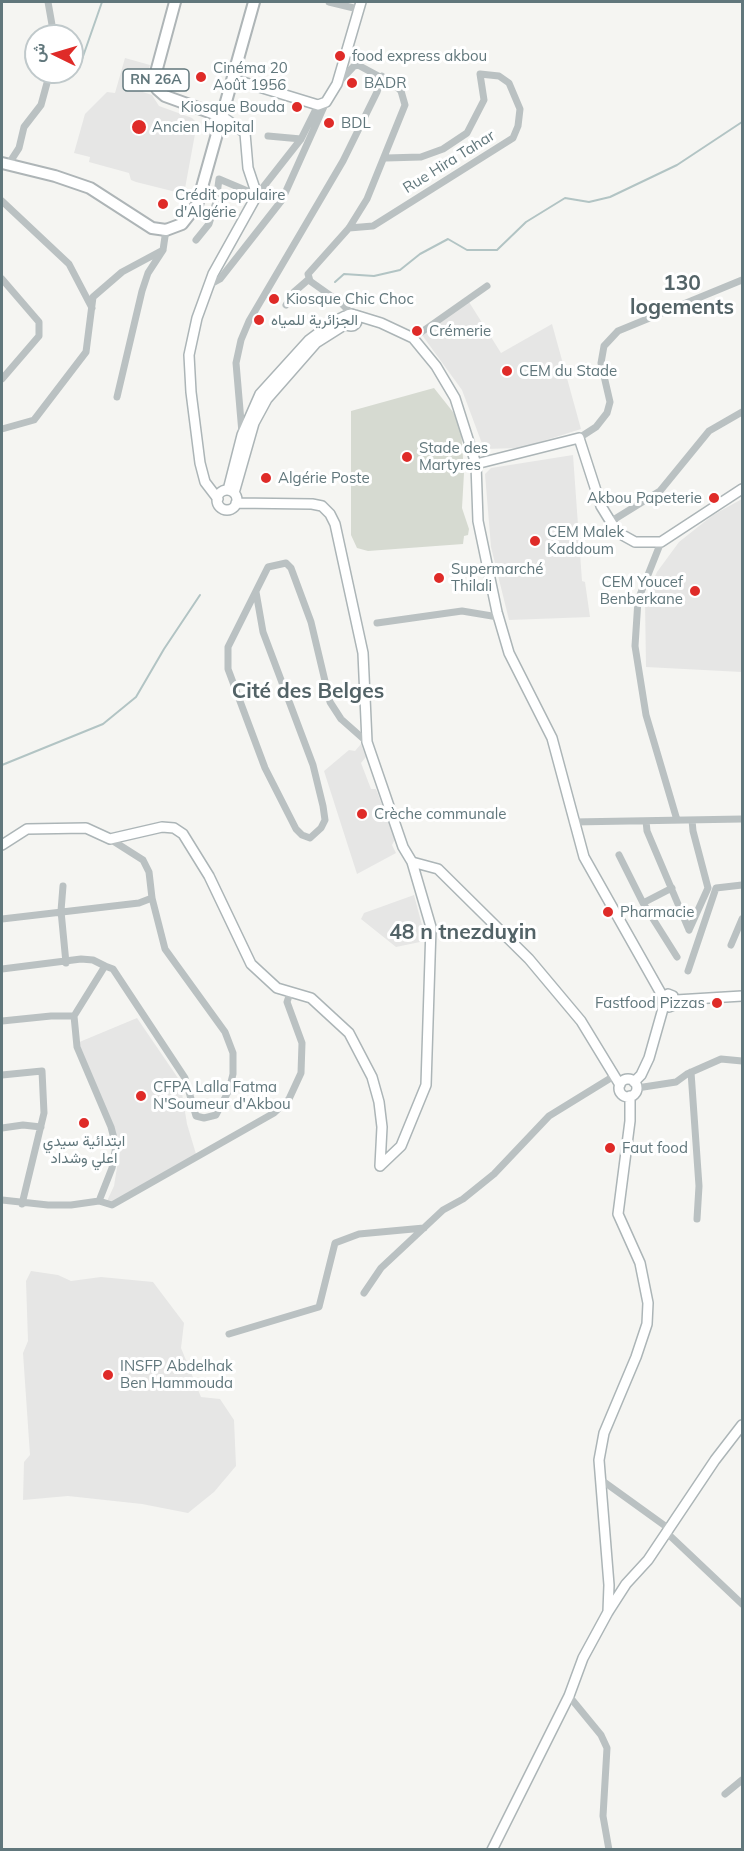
<!DOCTYPE html>
<meta charset="utf-8">
<style>
body{margin:0}
#map{position:relative;width:744px;height:1851px;overflow:hidden;background:#f5f5f2;font-family:Mulish,Vazirmatn,sans-serif}
canvas{display:block}
.frame{position:absolute;inset:0;border:3px solid #61777c;pointer-events:none}
.north{position:absolute;left:24px;top:24px;width:60px;height:60px;box-sizing:border-box;background:#fff;border:2px solid #c0c9cb;border-radius:50%;rotate:275deg;font-size:16px;font-weight:700;line-height:24px;text-align:center;color:#61777c}
.north::after{content:'';display:block;margin:auto;width:21px;height:27px;background:#df2b28;clip-path:polygon(50% 0,100% 100%,50% 72%,0 100%)}
</style>
<div id="map">
<canvas width="744" height="1851"></canvas>
<div class="frame"></div>
<div class="north">ش</div>
</div>
<script>
const context = document.querySelector('canvas').getContext('2d');
context.lineJoin = 'round';
function paint(path, color) {
  context.fillStyle = color;
  context.fill(path, 'evenodd');
}
function shape(rows) {
  const path = new Path2D();
  for (const r of rows) {
    if (r.length === 3) {
      path.moveTo(r[0] + r[2], r[1]);
      path.arc(r[0], r[1], r[2], 0, 2 * Math.PI);
      continue;
    }
    path.moveTo(r[0], r[1]);
    for (let i = 2; i < r.length; i += 2) path.lineTo(r[i], r[i + 1]);
  }
  return path;
}
function trace(path, color, width, dash) {
  context.strokeStyle = color;
  context.lineWidth = width;
  context.lineCap = dash ? 'butt' : 'round';
  context.setLineDash(dash || []);
  context.stroke(path);
}
function drawText(font, color, halo, rows, align = 'center') {
  context.font = font + ' Mulish,Vazirmatn,sans-serif';
  context.lineWidth = 6;
  context.setLineDash([]);
  context.textBaseline = 'middle';
  context.strokeStyle = halo;
  context.fillStyle = color;
  for (const [text, x, y, turn = 0] of rows) {
    context.save();
    context.translate(x, y);
    context.rotate((+turn || 0) * Math.PI / 180);
    context.textAlign = isNaN(turn) ? turn : align;
    if (halo) context.strokeText(text, 0, 0);
    context.fillText(text, 0, 0);
    context.restore();
  }
}
paint(shape([
 [125,58,150,65,143,92,152,95,159,106,192,118,197,123,184,194,136,182,131,180,129,173,89,162,90,157,74,153,85,114,107,92,115,93],
 [469,302,501,353,552,324,581,429,521,448,484,449,462,390,422,335],
 [573,455,582,581,585,582,590,617,509,620,491,547,485,474,491,468],
 [742,499,742,672,646,667,645,600,657,572,679,542,713,515],
 [361,744,366,757,361,763,371,789,376,789,395,839,392,845,396,853,357,874,324,771,349,750,355,751],
 [414,895,423,929,420,942,396,947,361,919,364,913],
 [137,1018,180,1081,187,1124,196,1154,123,1201,107,1201,114,1186,120,1149,77,1043],
 [31,1271,58,1275,71,1281,101,1277,153,1282,184,1323,181,1348,201,1397,220,1399,234,1420,236,1466,214,1492,188,1513,142,1504,68,1496,23,1500,24,1462,30,1455,23,1353,28,1341,26,1281]
]), '#e6e6e5');
paint(shape([
 [434,388,453,412,461,429,464,473,462,508,469,529,468,535,464,536,463,544,368,551,357,548,351,535,351,411]
]), '#d6dad1');
trace(shape([
 [80,65,102,2],
 [335,282,344,274,374,276,400,270,420,254,448,239,467,250,497,250,526,222,565,198,589,202,610,197,677,165,742,122],
 [2,765,103,724,136,697,164,649,200,595]
]), '#b2c4c4', 2);
const secondary = shape([
 [233,79,318,105,326,102,337,84,361,2],
 [351,320,6],
 [355,315,381,323,413,338,436,366,455,398,476,464,478,521,497,612,509,653,552,738,584,857,663,997,663,1004,669,1007,674,1005,673,996,668,994,663,997],
 [476,464,579,438,601,506,617,532,635,542,661,542,742,489],
 [228,490,242,435,260,394,309,340,333,322,345,316],
 [227,500,10],
 [234,493,254,423,267,399,316,343,346,324],
 [218,499,205,482,200,463,191,392,189,355,197,318,213,274,257,195,248,168,245,133,223,117],
 [236,503,312,504,322,506,330,514,335,524,363,653,367,742,403,847,412,862,438,869,529,959,581,1021,620,1085],
 [2,845,27,829,86,828,110,839,162,827,174,828,183,834,209,876,251,964,277,988,311,998,349,1033,372,1077,379,1102,382,1127,380,1166],
 [676,1000,742,996],
 [628,1088,9],
 [634,1082,641,1075,649,1058,664,1005],
 [380,1166,401,1146,426,1085,431,927,412,862],
 [608,1612,609,1585,599,1460,604,1433,636,1357,647,1324,648,1303,640,1263,618,1214,630,1121,630,1096],
 [492,1850,569,1696,583,1658,608,1612,626,1584,648,1560,715,1460,742,1425]
]);
const primary = shape([
 [175,2,155,76,157,89,165,96,223,117],
 [2,163,55,176,90,188,152,228,166,230,182,224,197,205,254,2]
]);
trace(secondary, '#acb5b7', 12);
trace(primary, '#aeb5b7', 14);
trace(shape([
 [48,2,54,36],
 [329,2,358,9],
 [339,82,354,66,358,65,395,85,401,91,405,105,367,199,349,228,308,274,310,281,341,303,351,313],
 [268,136,301,139],
 [8,165,19,148,24,127,41,105,50,72],
 [2,201,69,264,92,308],
 [349,228,373,226,513,138,518,126,520,109,509,83,499,76,480,74,484,100,467,133,443,149,421,157,386,158],
 [196,240,209,224,216,202,219,179,257,195,301,139,318,105],
 [2,279,39,322,39,336,2,379],
 [209,285,220,279,282,200,326,102],
 [286,305,294,292,309,279],
 [413,338,487,286],
 [117,397,142,291,148,273,163,250,166,230],
 [2,429,34,420,86,352,93,297,122,272,163,250],
 [242,433,236,363,241,340,249,321,343,161,377,92,382,76],
 [579,438,596,427,607,413,610,402,601,363,604,346,618,331,742,280],
 [610,522,660,491,709,431,742,412],
 [661,542,638,600,635,646,646,715,677,820],
 [256,592,263,632,313,765,323,806,325,820,321,828,310,838,302,835,296,829,265,768,228,669,228,647,268,567,286,563,291,568,311,622,330,702,341,719,367,742],
 [377,623,462,611,498,617],
 [646,821,647,831,689,930],
 [573,822,742,819],
 [619,855,643,903,677,957],
 [63,886,61,911,66,963],
 [643,903,672,888],
 [2,919,139,903,152,898],
 [689,930,708,888,693,831,692,820],
 [731,945,742,919],
 [2,969,81,959,93,960,105,966],
 [688,971,716,888,742,885],
 [2,1021,51,1016,74,1016],
 [691,1072,699,1186,697,1219],
 [2,1075,42,1071,44,1113,22,1204],
 [637,1088,676,1082,687,1074,721,1059,742,1061],
 [2,1128,23,1125,41,1127],
 [2,1200,48,1205,71,1205,99,1201,112,1205,274,1113,289,1099,301,1073,302,1043,287,1002,290,993],
 [99,1201,112,1168,116,1146,111,1127,77,1047,74,1016,105,966,113,969,185,1078,196,1116,204,1118,216,1115,229,1090,233,1074,233,1053,225,1032,165,949,152,898,149,872,143,860,110,839],
 [364,1293,381,1268,443,1210,463,1199,494,1174,549,1116,614,1076],
 [229,1334,319,1307,335,1243,359,1234,424,1228],
 [600,1479,668,1528],
 [666,1532,742,1604],
 [569,1696,601,1735,607,1748,603,1816,609,1850],
 [725,1794,742,1780]
]), '#bac1c2', 7);
trace(secondary, '#fff', 9);
trace(primary, '#fff', 10);
for (const [x, y, r, color] of [
 [340,56,6,"#df2b28"],
 [201,77,6,"#df2b28"],
 [352,83,6,"#df2b28"],
 [297,107,6,"#df2b28"],
 [329,123,6,"#df2b28"],
 [139,127,8,"#df2b28"],
 [163,204,6,"#df2b28"],
 [274,299,6,"#df2b28"],
 [259,320,6,"#df2b28"],
 [417,331,6,"#df2b28"],
 [507,371,6,"#df2b28"],
 [407,457,6,"#df2b28"],
 [266,478,6,"#df2b28"],
 [714,498,6,"#df2b28"],
 [535,541,6,"#df2b28"],
 [439,578,6,"#df2b28"],
 [695,591,6,"#df2b28"],
 [362,814,6,"#df2b28"],
 [608,912,6,"#df2b28"],
 [717,1003,6,"#df2b28"],
 [141,1096,6,"#df2b28"],
 [84,1123,6,"#df2b28"],
 [610,1148,6,"#df2b28"],
 [108,1375,6,"#df2b28"]
]) {
  const dot = new Path2D();
  dot.arc(x, y, r, 0, 2 * Math.PI);
  context.fillStyle = color;
  context.fill(dot);
  trace(dot, '#fff', 2);
}
for (const [x, y, w] of [
 [156,80,66]
]) {
  const box = new Path2D();
  box.roundRect(x - w / 2, y - 11, w, 22, 4.5);
  context.fillStyle = '#fff';
  context.fill(box);
  trace(box, '#61777c', 1.5);
}
drawText('bold 14px', '#61777c', null, [
 ["RN 26A",156,80]
]);
drawText('15px', '#61777c', '#fff', [
 ["food express akbou",352,56],
 ["Cinéma 20",213,68],
 ["Août 1956",213,85],
 ["BADR",364,83],
 ["Kiosque Bouda",285,107,"right"],
 ["BDL",341,123],
 ["Ancien Hopital",152,127],
 ["Crédit populaire",175,195],
 ["d'Algérie",175,212],
 ["Kiosque Chic Choc",286,299],
 ["الجزائرية للمياه",271,320],
 ["Crémerie",429,331],
 ["CEM du Stade",519,371],
 ["Stade des",419,448],
 ["Martyres",419,465],
 ["Algérie Poste",278,478],
 ["Akbou Papeterie",702,498,"right"],
 ["CEM Malek",547,532],
 ["Kaddoum",547,549],
 ["Supermarché",451,569],
 ["Thilali",451,586],
 ["CEM Youcef",683,582,"right"],
 ["Benberkane",683,599,"right"],
 ["Crèche communale",374,814],
 ["Pharmacie",620,912],
 ["Fastfood Pizzas",705,1003,"right"],
 ["CFPA Lalla Fatma",153,1087],
 ["N'Soumeur d'Akbou",153,1104],
 ["ابتدائية سيدي",84,1141,"center"],
 ["اعلي وشداد",84,1158,"center"],
 ["Faut food",622,1148],
 ["INSFP Abdelhak",120,1366],
 ["Ben Hammouda",120,1383]
], 'left');
drawText('15px', '#61777c', '#fff', [
 ["Rue Hira Tahar",449,162,-32]
]);
drawText('bold 21px', '#536367', '#fff', [
 ["130",682,284],
 ["logements",682,308],
 ["Cité des Belges",308,692],
 ["48 n tnezduɣin",463,933]
]);
</script>
